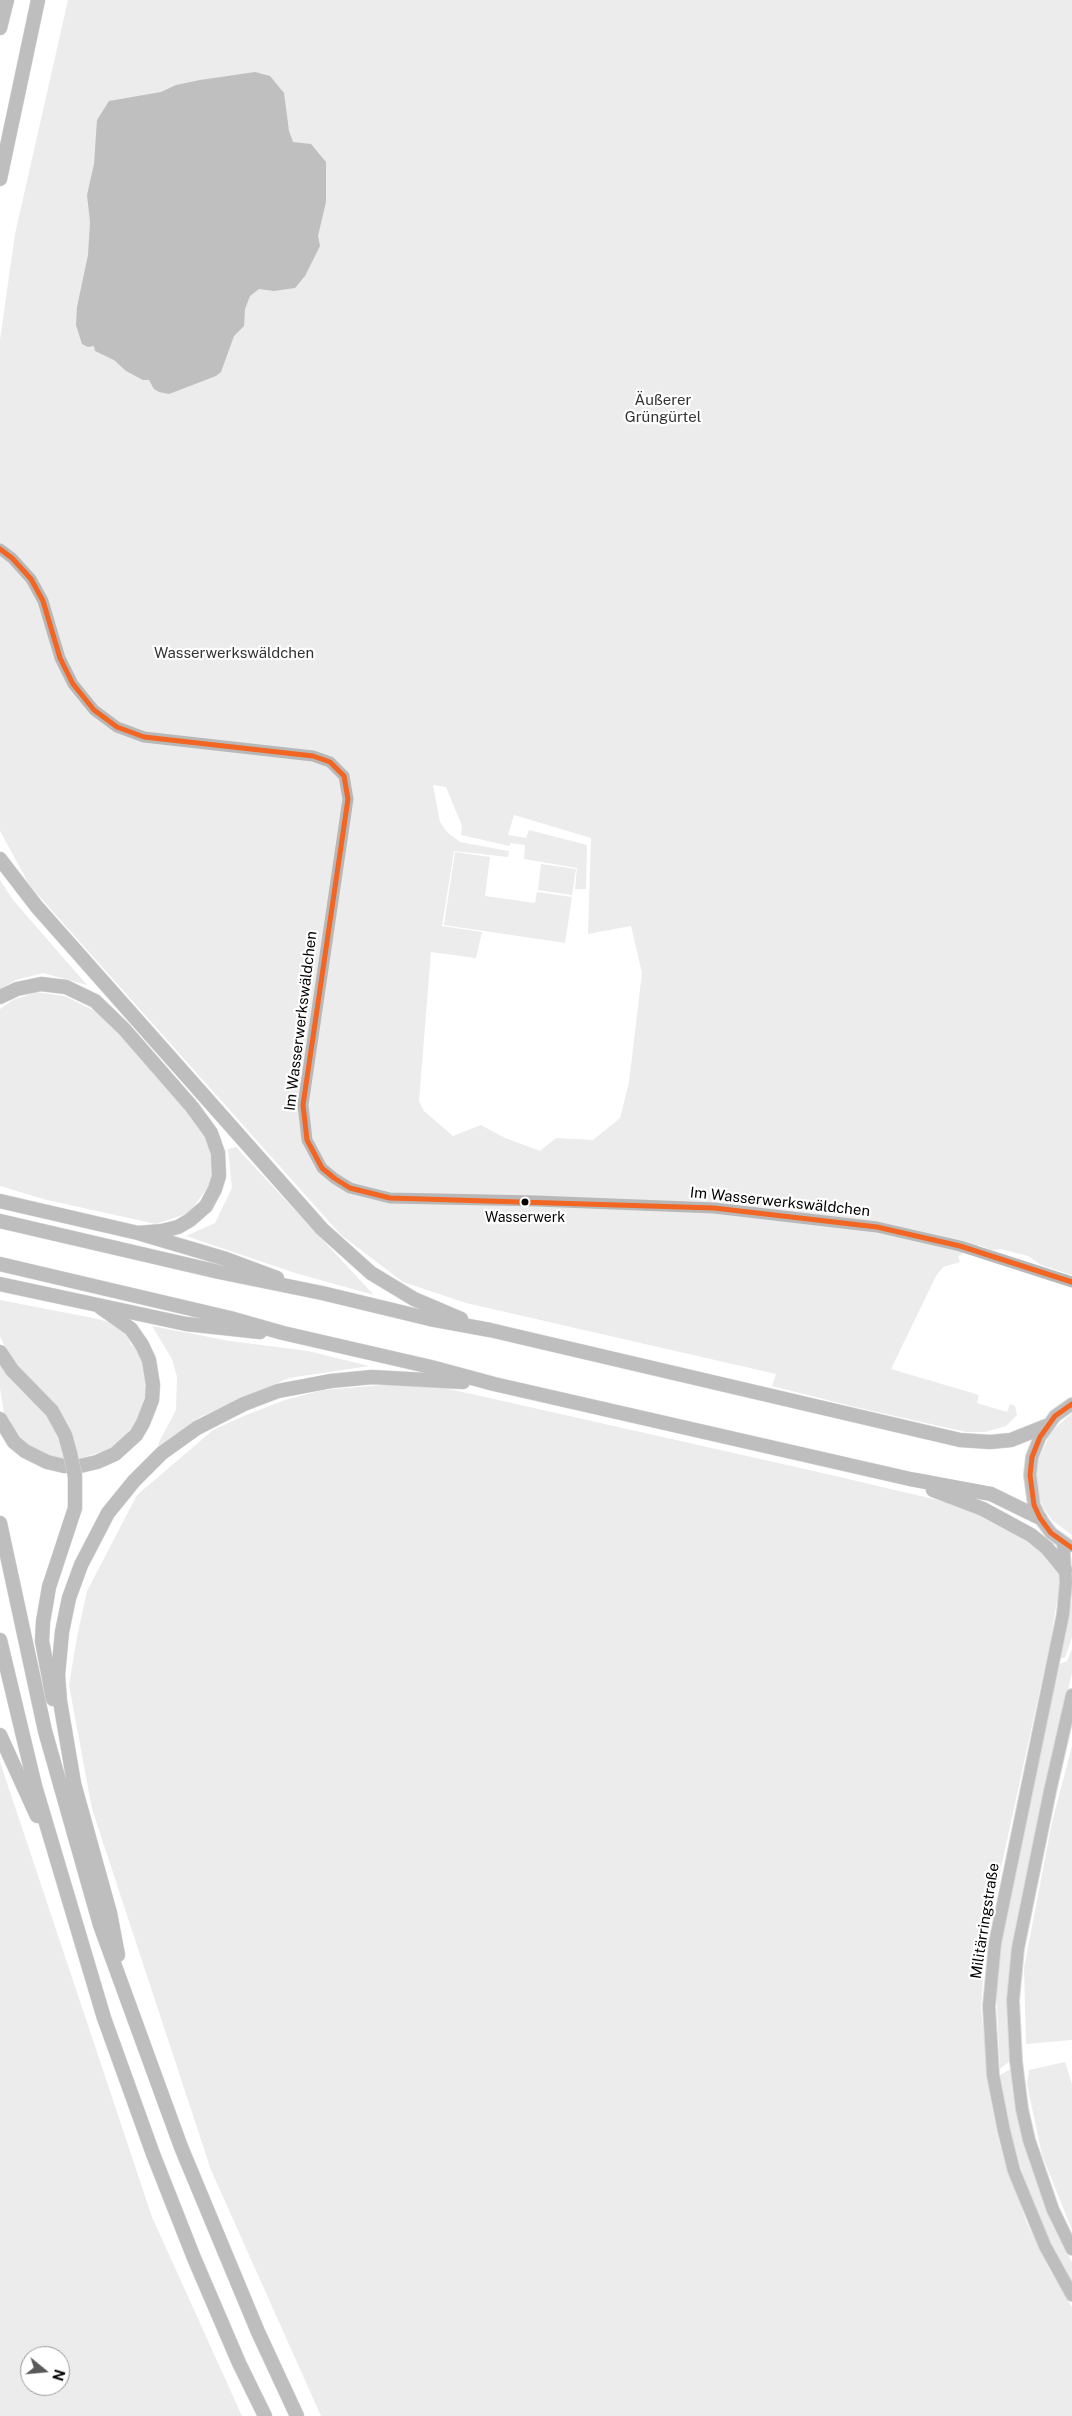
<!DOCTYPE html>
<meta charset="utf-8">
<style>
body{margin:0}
#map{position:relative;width:1072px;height:2416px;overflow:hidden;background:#fff;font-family:"Public Sans",sans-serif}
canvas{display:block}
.north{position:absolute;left:20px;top:2346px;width:50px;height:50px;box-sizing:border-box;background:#fff;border:1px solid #999;border-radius:50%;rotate:107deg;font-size:14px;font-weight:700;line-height:20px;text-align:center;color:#000}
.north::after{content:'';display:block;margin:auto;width:18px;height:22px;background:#595959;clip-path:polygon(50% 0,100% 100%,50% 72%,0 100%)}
</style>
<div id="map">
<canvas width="1072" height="2416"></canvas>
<div class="north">N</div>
</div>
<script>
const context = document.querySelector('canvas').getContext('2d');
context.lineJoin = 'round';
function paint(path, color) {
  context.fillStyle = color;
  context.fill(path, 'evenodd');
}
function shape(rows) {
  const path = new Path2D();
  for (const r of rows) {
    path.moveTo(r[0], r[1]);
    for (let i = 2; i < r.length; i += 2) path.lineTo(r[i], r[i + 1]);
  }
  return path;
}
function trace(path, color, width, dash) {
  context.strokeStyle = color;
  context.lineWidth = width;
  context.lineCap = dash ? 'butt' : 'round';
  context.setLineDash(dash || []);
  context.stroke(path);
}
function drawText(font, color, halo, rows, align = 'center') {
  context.font = font + ' "Public Sans",sans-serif';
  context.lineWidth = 4.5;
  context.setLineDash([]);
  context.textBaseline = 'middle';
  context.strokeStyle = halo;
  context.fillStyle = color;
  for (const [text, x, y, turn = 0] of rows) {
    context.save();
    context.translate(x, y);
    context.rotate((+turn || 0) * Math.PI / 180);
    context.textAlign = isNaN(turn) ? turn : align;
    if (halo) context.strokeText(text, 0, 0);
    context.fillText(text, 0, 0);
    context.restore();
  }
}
paint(shape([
 [68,0,1072,0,1072,1275,1041,1265,1028,1256,1001,1249,991,1250,979,1245,958,1256,960,1262,943,1267,936,1276,891,1369,979,1395,977,1403,1007,1412,1010,1404,1015,1406,1017,1415,1006,1426,985,1432,966,1432,855,1407,772,1386,776,1374,466,1303,403,1282,341,1235,30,886,0,831,0,340,15,234],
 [433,785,446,787,462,826,461,835,510,846,510,843,525,845,524,859,577,868,575,889,586,889,587,845,529,830,526,838,508,835,514,815,591,838,588,934,631,926,642,973,629,1082,620,1118,593,1140,556,1138,540,1151,505,1138,481,1125,453,1136,424,1111,419,1101,431,952,476,958,482,932,442,926,454,851,508,857,509,851,460,842,447,832,440,822],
 [455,852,490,857,485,896,535,903,537,892,572,897,565,943,444,925],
 [541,864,576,869,572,895,538,890],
 [0,880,13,900,87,985,43,973,16,980,0,989],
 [36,992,65,996,95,1011,137,1053,193,1117,208,1139,213,1167,208,1187,189,1213,156,1224,47,1200,0,1186,0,1009,13,1000],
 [236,1147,374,1295,295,1273,186,1236,215,1223,232,1188,228,1149],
 [0,1300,98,1319,112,1323,127,1333,131,1345,138,1348,145,1367,146,1392,140,1415,127,1434,111,1449,78,1459,68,1425,59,1409,14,1362,5,1347,0,1336],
 [152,1326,230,1341,308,1351,369,1366,289,1378,200,1417,158,1450,159,1442,176,1410,177,1377,172,1359],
 [0,1362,40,1407,52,1423,66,1460,46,1455,24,1443,12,1429,4,1413,0,1388],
 [406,1383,436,1386,827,1474,967,1507,1034,1540,1056,1565,1060,1582,1050,1643,986,1937,981,2008,990,2095,999,2142,1026,2221,1048,2267,1072,2307,1072,2416,321,2416,211,2170,92,1809,69,1685,77,1637,87,1591,137,1495,213,1430,246,1415,285,1400,323,1390],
 [1072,1413,1072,1535,1053,1521,1044,1509,1038,1493,1037,1477,1038,1461,1051,1432],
 [1072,1600,1072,1637,1065,1658,1060,1658],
 [1072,1649,1072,1673,1049,1767,1014,1933,1008,2001,1010,2061,1000,2069,996,1988,1004,1925,1059,1664,1067,1661],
 [1072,1746,1072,2040,1026,2044,1024,1968,1052,1822],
 [0,1762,152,2217,242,2416,0,2416],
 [30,2356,60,2356,60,2386,30,2386],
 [1065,2062,1072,2084,1072,2230,1042,2155,1027,2084,1029,2070],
 [1011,2069,1016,2109,1029,2161,1050,2220,1072,2262,1072,2281,1045,2231,1027,2188,1013,2142,1000,2075]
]), '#ececec');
paint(shape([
 [255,72,270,76,284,93,289,131,293,142,311,144,326,162,326,202,318,236,320,246,305,276,295,288,274,291,259,289,250,296,245,309,244,326,234,336,221,372,216,376,169,394,159,392,154,389,149,380,143,380,126,371,114,360,95,351,94,346,88,347,82,344,76,325,77,307,88,255,90,222,87,195,94,164,97,120,109,101,161,92,176,85,200,80]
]), '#bfbfbf');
const primary = shape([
 [1063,1542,1066,1582,1063,1614,995,1943,989,2006,993,2075,1004,2131,1014,2171,1045,2246,1072,2295],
 [1069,1546,1051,1533,1040,1518,1034,1505,1030,1475,1032,1457,1040,1437,1055,1416,1072,1404],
 [1072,1695,1050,1791,1018,1948,1013,2000,1016,2061,1022,2109,1029,2140,1053,2210,1072,2249]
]);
const highway = shape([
 [0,28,7,0],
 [0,179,38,0],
 [0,859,37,907,322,1229,371,1273,414,1299,461,1319],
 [0,997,17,989,41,984,66,987,95,1001,124,1029,192,1107,211,1133,218,1153,219,1176,215,1189,206,1206,190,1220,178,1227,162,1231,138,1233],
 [0,1201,138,1233,226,1259,277,1278],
 [0,1221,219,1272,322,1293,430,1319,490,1330,960,1440,990,1442,1011,1440,1046,1426],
 [0,1264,230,1318,283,1333,431,1367,494,1384,910,1479,991,1494,1040,1518],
 [0,1284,186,1324,260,1332],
 [0,1352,12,1370,52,1411,65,1435,70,1453],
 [0,1419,14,1442,25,1451,47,1462,64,1466,80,1466,97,1462,115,1454,136,1435,143,1423,152,1400,153,1385,149,1360,142,1345,131,1329,100,1307],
 [933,1490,983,1509,1031,1535,1047,1548,1065,1570],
 [0,1523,45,1731,100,1925,181,2147,258,2332,297,2416],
 [0,1640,35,1786,104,2018,153,2154,194,2258,239,2363,265,2416],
 [53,1699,42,1641,43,1622,49,1587,75,1508,75,1476],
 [0,1735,37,1816],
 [73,1780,110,1913,118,1955],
 [75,1789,60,1701,58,1675,62,1632,69,1598,81,1565,108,1513,134,1481,162,1453,197,1428,244,1404,278,1391,331,1381,372,1377,463,1382]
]);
trace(primary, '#dbdbdb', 14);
trace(highway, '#dbdbdb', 15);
trace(shape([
 [0,549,12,558,31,579,43,601,60,658,73,684,94,710,117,727,144,737,313,756,330,762,344,776,348,799,303,1105,307,1140,322,1168,334,1178,350,1188,390,1198,537,1201,714,1208,877,1227,960,1246,1072,1282]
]), '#b8b8b8', 11);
trace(primary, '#bebebe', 12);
trace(highway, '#bebebe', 14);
const highwayBridge = shape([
 [70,1453,75,1476]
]);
trace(highwayBridge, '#dbdbdb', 15, []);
trace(highwayBridge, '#bebebe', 14);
trace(shape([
 [0,549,12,558,31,579,43,601,60,658,73,684,94,710,117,727,144,737,313,756,330,762,344,776,348,799,303,1105,307,1140,322,1168,334,1178,350,1188,390,1198,714,1208,877,1227,960,1246,1072,1282],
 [1072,1404,1055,1416,1040,1437,1032,1457,1030,1475,1034,1505,1040,1518,1051,1533,1072,1548]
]), '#f26522', 5);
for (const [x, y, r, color] of [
 [525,1202,4.5,"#000"]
]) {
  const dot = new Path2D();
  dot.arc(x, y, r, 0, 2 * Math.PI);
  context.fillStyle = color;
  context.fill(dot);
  trace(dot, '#fff', 2);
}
drawText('14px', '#000', '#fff', [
 ["Wasserwerk",525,1218]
]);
drawText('15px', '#333', '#fff', [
 ["Äußerer",663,400],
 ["Grüngürtel",663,417],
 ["Wasserwerkswäldchen",234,653]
]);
drawText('15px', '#000', '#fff', [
 ["Im Wasserwerkswäldchen",301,1021,-83],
 ["Im Wasserwerkswäldchen",780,1202,6],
 ["Militärringstraße",985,1921,-81]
]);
</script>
